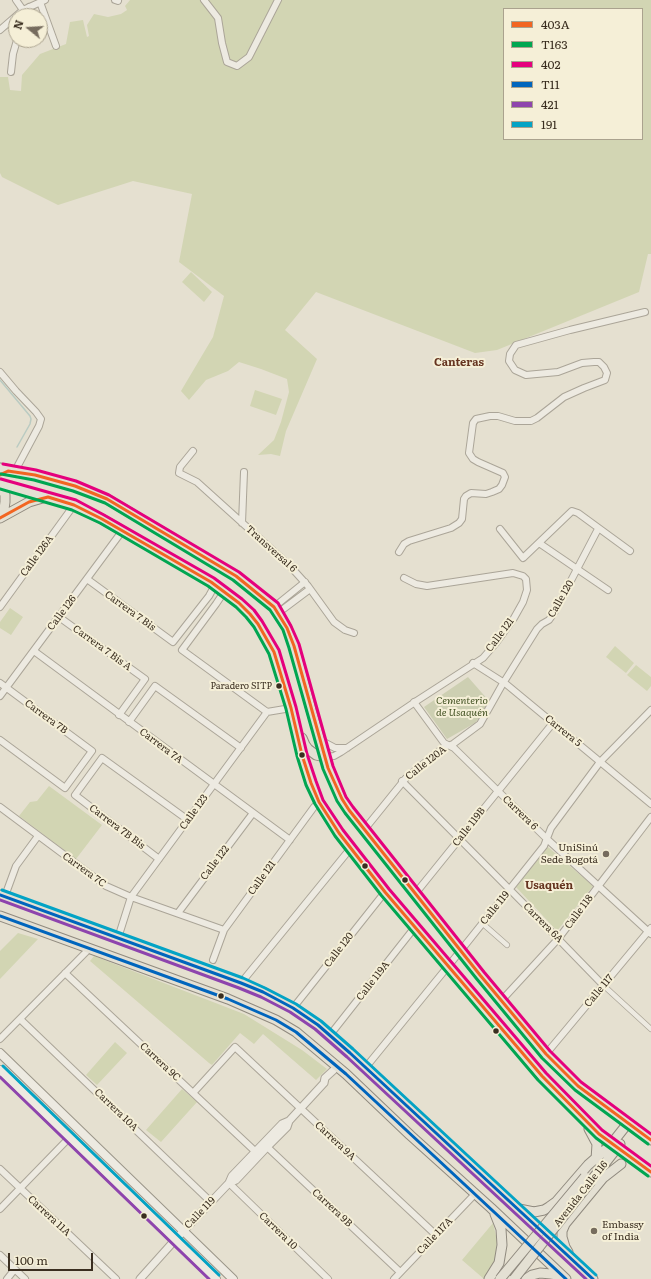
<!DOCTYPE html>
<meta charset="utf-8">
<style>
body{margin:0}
#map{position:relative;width:651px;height:1279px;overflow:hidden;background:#e5e0d0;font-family:Literata,serif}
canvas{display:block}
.legend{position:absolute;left:503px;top:8px;width:140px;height:132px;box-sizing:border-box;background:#f5efd7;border:1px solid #aaa28e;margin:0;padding:5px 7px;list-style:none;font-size:12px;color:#3a2e20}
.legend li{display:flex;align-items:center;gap:8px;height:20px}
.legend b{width:20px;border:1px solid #aaa28e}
.north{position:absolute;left:8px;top:8px;width:40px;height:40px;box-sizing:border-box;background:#f5efd7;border:1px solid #aaa28e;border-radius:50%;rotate:288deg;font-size:11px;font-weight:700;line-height:16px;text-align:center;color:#3a2e20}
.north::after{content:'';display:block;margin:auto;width:14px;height:18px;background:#766c5e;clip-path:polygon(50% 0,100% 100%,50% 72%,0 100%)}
.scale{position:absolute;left:8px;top:1253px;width:85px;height:18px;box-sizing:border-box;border:2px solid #3a2e20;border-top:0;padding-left:5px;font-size:12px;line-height:14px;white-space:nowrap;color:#3a2e20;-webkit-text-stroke:3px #f5efd7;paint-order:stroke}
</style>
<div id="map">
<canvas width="651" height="1279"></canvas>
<ul class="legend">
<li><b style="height:5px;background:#f26522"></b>403A</li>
<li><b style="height:5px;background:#00a651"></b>T163</li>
<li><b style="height:5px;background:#e5007d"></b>402</li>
<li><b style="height:5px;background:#0065bd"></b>T11</li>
<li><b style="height:5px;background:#8e44ad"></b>421</li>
<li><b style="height:5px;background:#03a3c5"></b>191</li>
</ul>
<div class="north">N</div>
<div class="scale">100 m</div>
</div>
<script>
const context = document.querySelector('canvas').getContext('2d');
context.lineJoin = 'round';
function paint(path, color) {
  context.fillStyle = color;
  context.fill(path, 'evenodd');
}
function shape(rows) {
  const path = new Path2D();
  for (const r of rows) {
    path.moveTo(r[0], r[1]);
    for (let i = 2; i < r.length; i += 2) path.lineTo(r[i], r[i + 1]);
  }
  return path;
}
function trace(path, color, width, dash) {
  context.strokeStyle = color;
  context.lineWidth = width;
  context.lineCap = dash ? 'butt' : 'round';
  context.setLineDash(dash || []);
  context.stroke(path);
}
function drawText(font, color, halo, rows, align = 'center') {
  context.font = font + ' Literata,serif';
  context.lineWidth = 4;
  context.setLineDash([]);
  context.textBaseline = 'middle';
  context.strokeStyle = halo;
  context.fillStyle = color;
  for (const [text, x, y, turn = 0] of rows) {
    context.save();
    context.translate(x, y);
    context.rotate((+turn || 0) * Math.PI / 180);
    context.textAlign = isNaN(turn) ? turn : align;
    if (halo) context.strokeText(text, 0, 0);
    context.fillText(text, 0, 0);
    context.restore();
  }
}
paint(shape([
 [130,0,651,0,651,254,648,254,639,292,497,350,475,353,316,292,285,330,317,359,286,431,280,456,271,454,258,455,274,440,281,422,289,392,287,379,261,369,239,362,228,371,206,380,189,400,181,391,213,337,224,296,179,262,192,194,133,181,58,205,2,177,0,173,0,77,8,77,10,90,21,91,22,75,40,54,66,44,70,22,83,20,87,37,89,36,87,25,94,14,108,17,121,14,127,10,125,6],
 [504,9,642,9,642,139,504,139],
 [191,272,212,292,204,302,182,282],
 [255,390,282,399,276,415,250,406],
 [10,608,23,617,11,635,0,628,0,622],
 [615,646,634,663,626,673,606,657],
 [636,665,651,677,651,686,647,691,627,675],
 [49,786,102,825,76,859,19,816,30,802,37,801],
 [548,847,593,886,557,931,516,887],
 [18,933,38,939,0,979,0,951],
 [94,956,244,1014,302,1050,327,1069,316,1080,263,1034,254,1044,240,1033,212,1065,209,1063,90,961],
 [115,1042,127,1053,97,1085,86,1075],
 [182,1089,197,1102,161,1142,146,1130],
 [493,1223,497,1240,496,1258,484,1279,462,1260]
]), '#d2d5b3');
paint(shape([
 [468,677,489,701,479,718,475,723,447,739,424,707]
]), '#cdcfb2');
trace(shape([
 [0,380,30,416,31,419,30,424,17,447]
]), '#bacbc2', 1.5);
const pedestrian = shape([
 [482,923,507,945],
 [603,985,651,1029]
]);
const minor = shape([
 [16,0,23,10],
 [115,0,118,1],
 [204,0,218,18,222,43,227,62,237,66,249,57,278,0],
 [40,2,56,46],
 [25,16,29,7],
 [0,30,23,10,45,0],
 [11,72,13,54,17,40],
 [0,372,16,391,36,412,41,419,39,426,15,471],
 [193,451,180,467,179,473,197,482,289,565,308,586,334,622,345,630,354,633],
 [242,523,244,472],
 [500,529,523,558,572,511,578,513,630,551],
 [539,543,608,590],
 [399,552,404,544,409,541,451,528,459,523,462,519,464,499,466,496,471,493,486,494,492,492,499,489,502,485,505,477,503,473,478,462,473,459,469,453,473,423,476,419,490,416,498,416,515,421,531,421,537,418,564,397,584,388,605,380,607,373,604,367,599,362,594,362,582,363,558,372,526,375,515,370,509,361,510,354,516,345,570,330,645,312],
 [87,579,173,642,209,596,215,585],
 [224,592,216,604,182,650,267,712],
 [0,607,74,505],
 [274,607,305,582],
 [278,613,310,589],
 [59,617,145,679,119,715],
 [34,651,290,840],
 [473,663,506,684,651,804],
 [0,683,92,751,65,788,0,740],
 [0,696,123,530],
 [414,702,444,743,454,748,547,839,651,934],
 [129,722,155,686,241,748],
 [320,740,335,748,347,748],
 [325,757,334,756,341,752,418,700,483,658,496,643,514,618,523,602,527,590,526,579,523,576,513,573,427,586,416,584,404,578],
 [402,781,534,914,603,985],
 [0,807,106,886,131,897,224,930],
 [364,830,406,778,444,747,453,744,480,724,502,685,537,629,542,624,549,620,554,613,598,529],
 [159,859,75,795,102,758,188,820],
 [415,894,553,723],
 [5,896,16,866,38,836],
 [178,913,253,813],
 [118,938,131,897,267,712,291,708],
 [213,960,224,930,314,807,319,802],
 [65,973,258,1154],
 [241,983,350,849],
 [501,1001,558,939,651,817],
 [293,1008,385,892],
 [20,1019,211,1202],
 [330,1035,415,927],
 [0,1039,90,948],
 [546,1054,651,928],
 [366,1067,458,954,544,846,551,828,600,762,651,710],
 [193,1093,235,1047,436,1235],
 [264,1144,400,1272],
 [0,1169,116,1279],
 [229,1183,328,1279],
 [0,1209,70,1137],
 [0,1255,25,1279],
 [7,1279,15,1269],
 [394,1279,475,1194]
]);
const tertiary = shape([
 [229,1183,236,1180,267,1147,287,1127,289,1121],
 [140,1279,175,1240,229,1183,232,1176,282,1124,289,1121,324,1083,325,1078,337,1067]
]);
const secondary = shape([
 [0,1053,233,1279],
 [0,1070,216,1279]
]);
const primary = shape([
 [0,468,35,475,75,486,107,499,236,576,274,607,287,628,294,646,311,710,328,768,342,799,349,810,480,975,546,1054,578,1086,651,1140],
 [0,483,5,495,5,502,4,509,0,515],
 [0,484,74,505,102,519,211,582,239,603,250,614,258,624,274,652,291,708,302,755,311,783,319,802,339,833,385,892,542,1076,599,1134,651,1172],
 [0,518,29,502,46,497],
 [302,738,305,745,308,749,316,755,325,757],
 [0,895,241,983,263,992,293,1008,318,1025,350,1053,593,1279],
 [0,916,228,999,276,1020,296,1032,346,1074,410,1135,491,1208,566,1279],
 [589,1129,597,1144,596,1160],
 [609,1147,628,1123],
 [591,1181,620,1144],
 [519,1209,534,1212,544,1210,549,1207,556,1202,588,1165,612,1144],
 [568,1252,565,1247,562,1237,562,1231,565,1224,603,1178,621,1164],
 [489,1279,499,1263,502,1245,501,1229,495,1214],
 [526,1279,532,1275,540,1273,551,1274,562,1276]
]);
trace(pedestrian, '#aba598', 6);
trace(minor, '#aba598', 8);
trace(tertiary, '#aba598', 9);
trace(secondary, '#9a9588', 10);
trace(primary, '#908a7f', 11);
trace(pedestrian, '#edeae1', 4.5);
trace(minor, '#edeae1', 6);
trace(tertiary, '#edeae1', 7);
trace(secondary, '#edeae1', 8);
trace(primary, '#e4e0d3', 9);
const primaryBridge = shape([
 [500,1279,585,1177],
 [514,1279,591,1181]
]);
trace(primaryBridge, '#908a7f', 11, []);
trace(primaryBridge, '#e4e0d3', 9);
trace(shape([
 [0,475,8,471,35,475,75,486,107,499,236,576,274,607,287,628,294,646,328,768,342,799,349,810,480,975,546,1054,578,1086,651,1140],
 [0,518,29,502,48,497,74,505,102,519,211,582,239,603,250,614,258,624,274,652,291,708,302,755,311,783,319,802,339,833,385,892,542,1076,599,1134,651,1172]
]), '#f26522', 3);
trace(shape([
 [1,474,34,480,73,491,105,503,233,580,270,610,283,630,289,648,323,769,337,801,345,813,476,978,542,1058,575,1090,648,1144],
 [0,489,72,510,100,523,208,586,236,607,246,617,254,627,269,654,286,709,297,756,306,785,315,804,335,836,381,895,538,1080,596,1138,648,1176]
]), '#00a651', 3);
trace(shape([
 [3,464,36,470,76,481,109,495,239,572,278,603,291,626,299,644,333,766,346,797,353,807,484,972,550,1051,581,1082,651,1134],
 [1,479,76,500,104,515,214,578,242,599,254,610,262,621,279,650,296,707,307,754,316,781,323,800,343,830,389,889,546,1073,602,1130,651,1166]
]), '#e5007d', 3);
trace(shape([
 [0,895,241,983,263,992,293,1008,318,1025,350,1053,593,1279],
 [0,916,228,999,276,1020,296,1032,346,1074,566,1279]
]), '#0065bd', 3);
trace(shape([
 [0,900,239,988,261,997,290,1012,315,1029,347,1057,586,1279],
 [0,1077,209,1279]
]), '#8e44ad', 3);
trace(shape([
 [2,890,243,978,265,988,296,1004,321,1021,353,1049,596,1275],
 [3,1066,219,1275]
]), '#03a3c5', 3);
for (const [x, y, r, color] of [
 [279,686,3.5,"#3a2e20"],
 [302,755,3.5,"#3a2e20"],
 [606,854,4,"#766c5e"],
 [365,866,3.5,"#3a2e20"],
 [405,880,3.5,"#3a2e20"],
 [221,996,3.5,"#3a2e20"],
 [496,1031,3.5,"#3a2e20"],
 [144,1216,3.5,"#3a2e20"],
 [594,1231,4,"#766c5e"]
]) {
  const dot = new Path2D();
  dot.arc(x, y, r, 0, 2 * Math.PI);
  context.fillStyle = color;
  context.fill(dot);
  trace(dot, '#f5efd7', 1.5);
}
drawText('9px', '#3a2e20', '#f5efd7', [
 ["Paradero SITP",272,686]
], 'right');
drawText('10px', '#3a2e20', '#f5efd7', [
 ["Transversal 6",271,549,42],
 ["Calle 126A",37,556,-54],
 ["Calle 120",561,599,-60],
 ["Carrera 7 Bis",130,611,36],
 ["Calle 126",62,613,-53],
 ["Calle 121",500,635,-53],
 ["Carrera 7 Bis A",102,648,36],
 ["Carrera 7B",46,717,36],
 ["Carrera 5",563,731,39],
 ["Carrera 7A",161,746,37],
 ["Calle 120A",426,763,-38],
 ["Calle 123",194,812,-54],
 ["Carrera 6",520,813,44],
 ["Carrera 7B Bis",117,827,37],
 ["Calle 119B",469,827,-52],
 ["Calle 122",215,863,-53],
 ["Carrera 7C",84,870,36],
 ["Calle 121",262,878,-54],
 ["Calle 119",495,908,-51],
 ["Calle 118",579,912,-53],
 ["Carrera 6A",543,923,45],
 ["Calle 120",339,950,-52],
 ["Calle 119A",373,981,-52],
 ["Calle 117",599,991,-50],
 ["Carrera 9C",160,1062,43],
 ["Carrera 10A",116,1110,44],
 ["Carrera 9A",335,1141,43],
 ["Avenida Calle 116",581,1194,-52],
 ["Carrera 9B",332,1208,43],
 ["Calle 119",200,1213,-46],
 ["Carrera 11A",49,1216,43],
 ["Carrera 10",278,1231,44],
 ["Calle 117A",435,1236,-46]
]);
drawText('italic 10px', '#475627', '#f5efd7', [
 ["Cementerio",462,701],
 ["de Usaquén",462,713]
]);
drawText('10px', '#3a2e20', '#f5efd7', [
 ["UniSinú",598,848],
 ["Sede Bogotá",598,860],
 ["Embassy",602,1225,"left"],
 ["of India",602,1237,"left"]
], 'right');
drawText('bold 11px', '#653420', '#f5efd7', [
 ["Canteras",459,363],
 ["Usaquén",549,886]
]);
</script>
